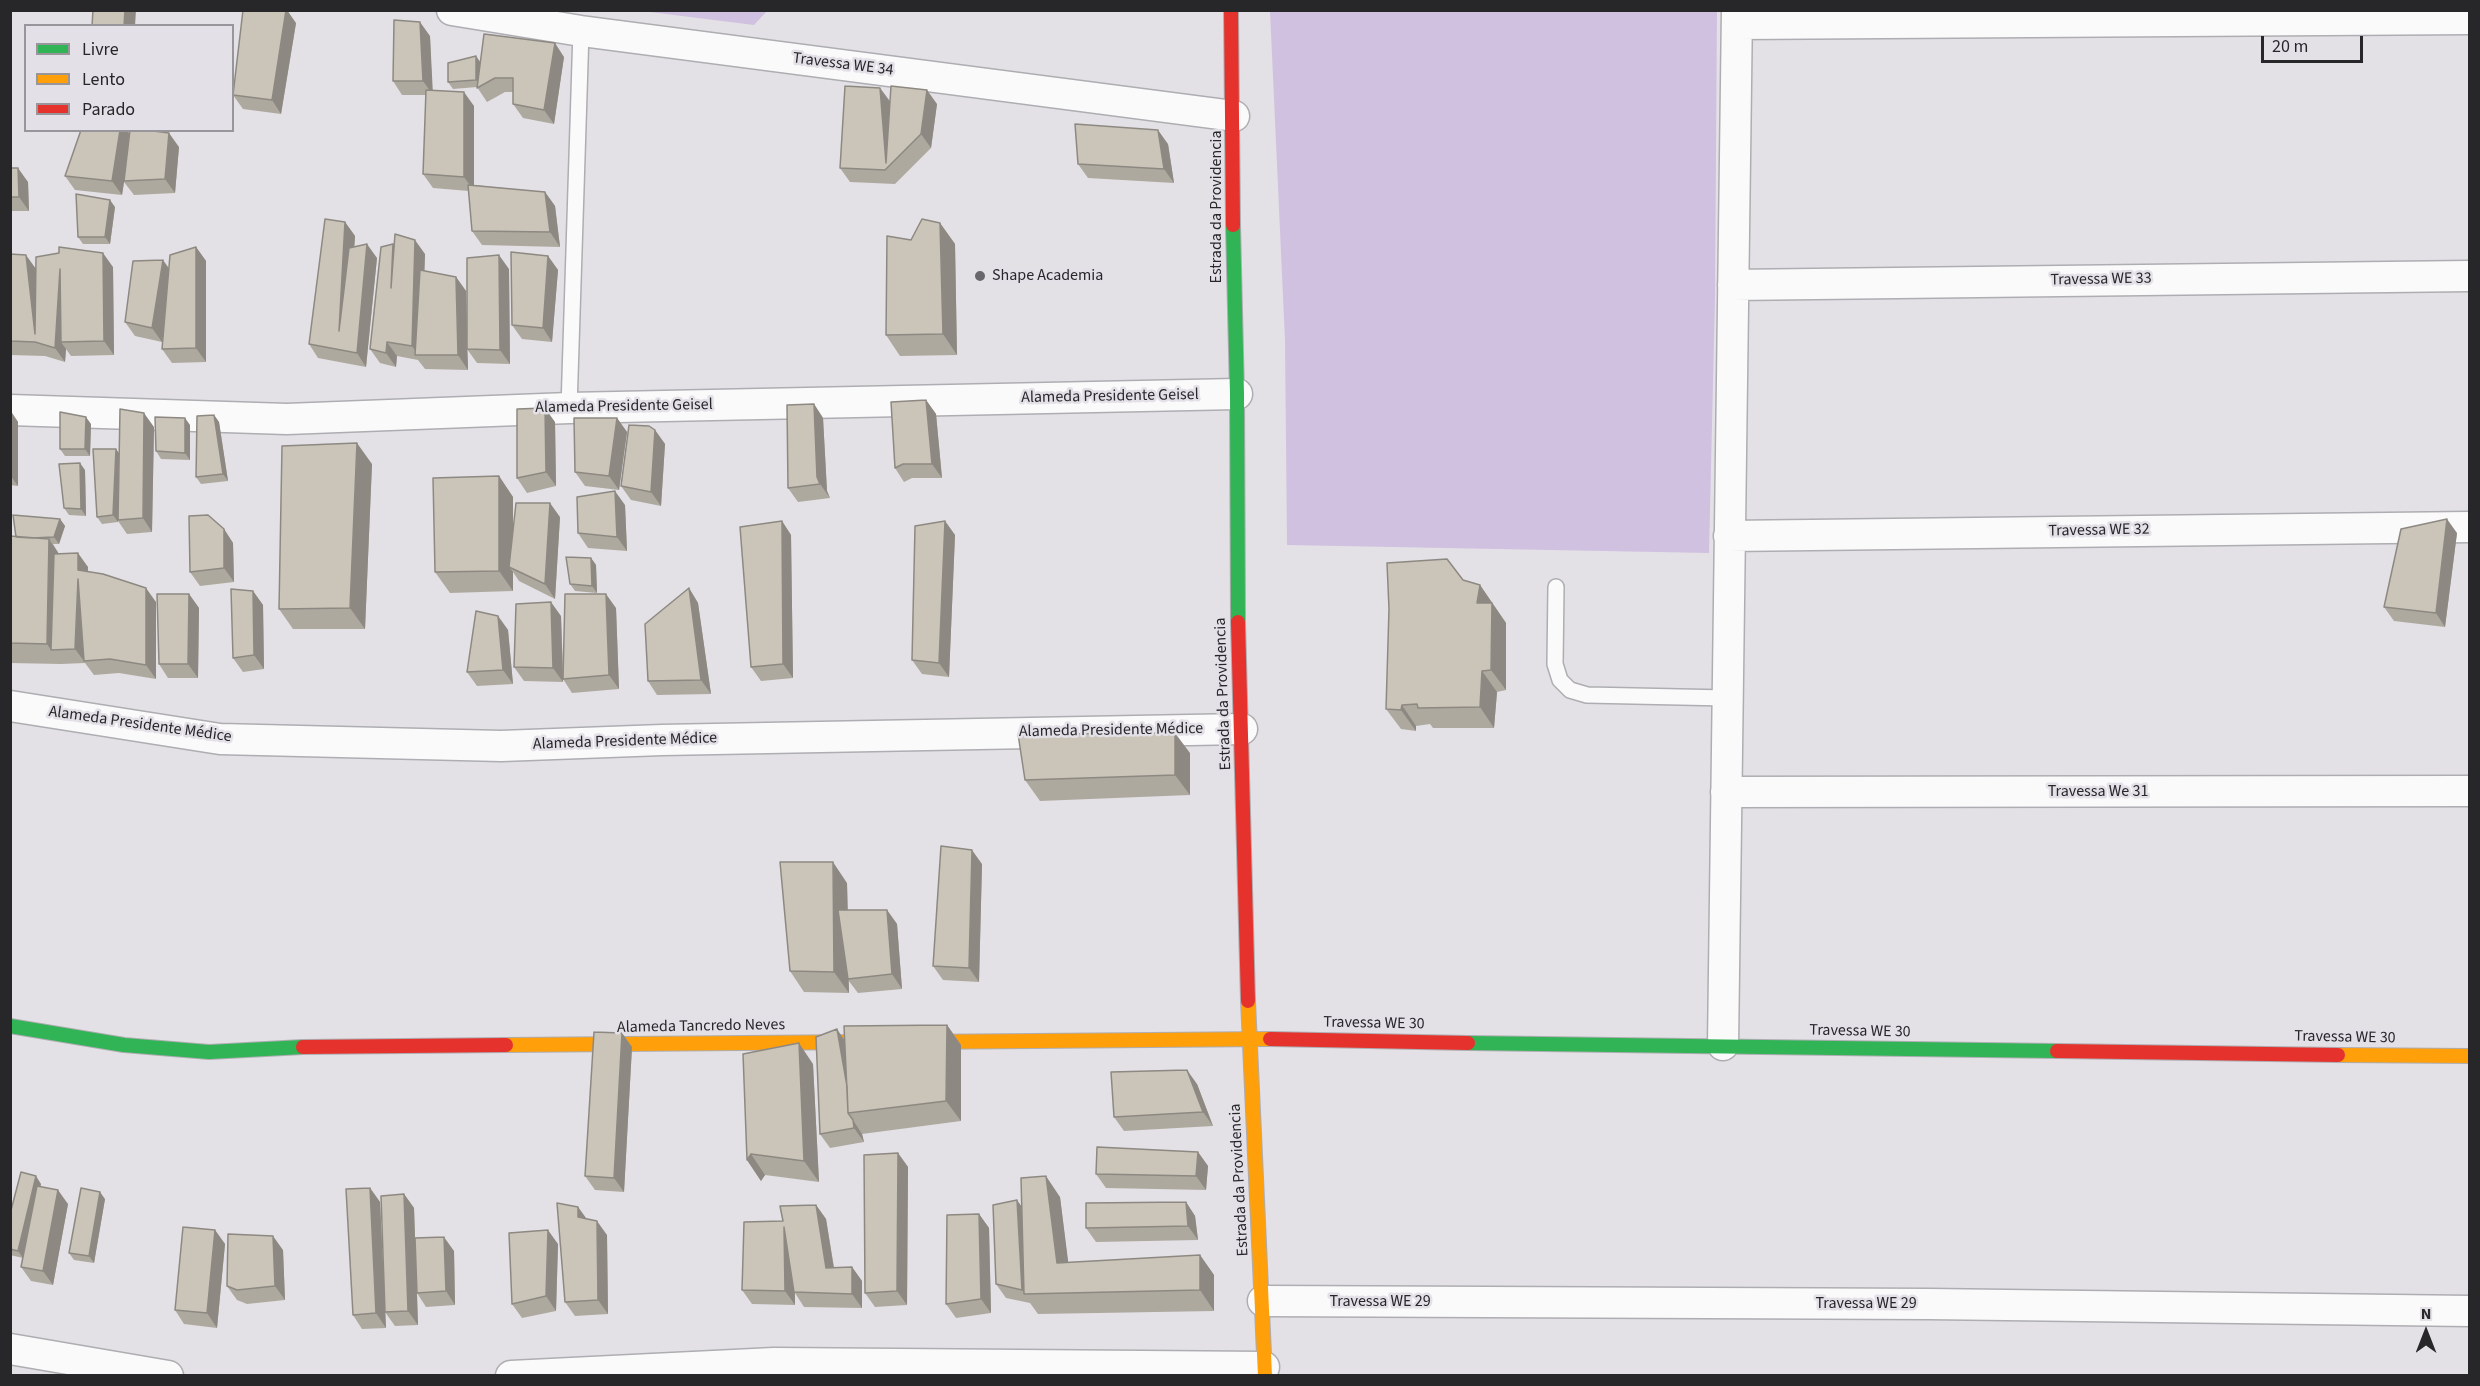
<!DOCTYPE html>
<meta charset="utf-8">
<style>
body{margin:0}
#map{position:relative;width:2480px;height:1386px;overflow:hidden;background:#e3e1e6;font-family:"Source Sans 3",sans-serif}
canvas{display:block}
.frame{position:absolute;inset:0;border:12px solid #272629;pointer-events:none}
.legend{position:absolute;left:24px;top:24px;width:210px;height:108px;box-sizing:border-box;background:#e3e0e7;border:2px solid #98969b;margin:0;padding:8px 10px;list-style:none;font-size:18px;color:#272629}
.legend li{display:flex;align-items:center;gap:12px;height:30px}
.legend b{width:30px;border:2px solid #98969b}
.north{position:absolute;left:2396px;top:1302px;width:60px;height:60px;-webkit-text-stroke:4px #e3e0e7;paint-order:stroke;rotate:0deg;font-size:16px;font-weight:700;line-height:24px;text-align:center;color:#272629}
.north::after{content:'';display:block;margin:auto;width:21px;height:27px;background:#272629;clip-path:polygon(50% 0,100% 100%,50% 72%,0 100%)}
.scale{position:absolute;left:2261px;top:36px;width:102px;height:27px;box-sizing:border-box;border:3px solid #272629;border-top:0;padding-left:8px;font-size:18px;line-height:21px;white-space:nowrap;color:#272629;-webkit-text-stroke:4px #e3e0e7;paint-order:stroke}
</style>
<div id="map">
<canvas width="2480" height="1386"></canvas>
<div class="frame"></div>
<ul class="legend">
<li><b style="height:8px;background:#30b455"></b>Livre</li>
<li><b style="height:8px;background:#ff9f0a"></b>Lento</li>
<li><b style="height:8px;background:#e5322d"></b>Parado</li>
</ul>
<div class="north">N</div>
<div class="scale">20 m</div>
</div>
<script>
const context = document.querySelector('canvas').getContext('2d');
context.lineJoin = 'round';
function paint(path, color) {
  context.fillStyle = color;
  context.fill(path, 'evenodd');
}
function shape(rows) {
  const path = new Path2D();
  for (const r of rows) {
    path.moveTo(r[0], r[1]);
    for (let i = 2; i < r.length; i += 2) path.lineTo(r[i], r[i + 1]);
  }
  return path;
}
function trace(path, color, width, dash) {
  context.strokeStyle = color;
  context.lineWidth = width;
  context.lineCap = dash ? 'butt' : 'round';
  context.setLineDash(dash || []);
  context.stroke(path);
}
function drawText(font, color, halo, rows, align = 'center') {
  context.font = font + ' "Source Sans 3",sans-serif';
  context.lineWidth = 5;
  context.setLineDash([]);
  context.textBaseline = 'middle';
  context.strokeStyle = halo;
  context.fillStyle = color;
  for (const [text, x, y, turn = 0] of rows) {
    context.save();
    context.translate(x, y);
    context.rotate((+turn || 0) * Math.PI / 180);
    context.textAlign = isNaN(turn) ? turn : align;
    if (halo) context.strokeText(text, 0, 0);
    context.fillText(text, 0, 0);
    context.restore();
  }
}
paint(shape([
 [642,11,767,11,754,25],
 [1270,11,1717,11,1715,298,1709,553,1287,545,1285,340]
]), '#d0c1e1');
const lane = shape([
 [569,408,581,31],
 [1556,587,1555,664,1560,680,1570,690,1587,695,1727,698]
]);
const street = shape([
 [452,10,581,31,1234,116],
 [1737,24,2470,19],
 [1733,285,2470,276],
 [10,410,287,419,569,408,1237,394],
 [1729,536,2470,527],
 [10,706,220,739,501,746,662,740,1242,729],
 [1726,792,2470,791],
 [1723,1045,1737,10],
 [1263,1301,1929,1304,2470,1311],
 [10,1349,168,1376],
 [511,1376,774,1363,1264,1367]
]);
const fast = shape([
 [1233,225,1237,394,1238,622],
 [10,1026,124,1045,209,1052,303,1047],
 [1468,1043,2057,1051]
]);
const slow = shape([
 [1248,1001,1265,1376],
 [913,1042,1270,1039],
 [506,1045,862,1042],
 [2338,1055,2470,1056]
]);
const jam = shape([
 [1231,10,1233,225],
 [1238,622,1248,1001],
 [1270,1039,1468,1043],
 [303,1047,506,1045],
 [2057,1051,2338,1055]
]);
trace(lane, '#aeadb1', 18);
trace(street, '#aeadb1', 33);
trace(fast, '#aeadb1', 16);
trace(slow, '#aeadb1', 16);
trace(jam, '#aeadb1', 16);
trace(lane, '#fbfafb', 15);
trace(street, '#fbfafb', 30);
trace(fast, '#30b455', 14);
trace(slow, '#ff9f0a', 14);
trace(jam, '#e5322d', 14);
paint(shape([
 [296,23,281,114,243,109,233,95],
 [430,36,432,90,474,106,474,185,545,192,555,206,560,247,482,245,472,231,469,191,433,188,423,174,426,95,402,95,393,81],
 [564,57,554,124,523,118,513,104,513,92,505,92,487,102,477,87,453,89,448,82,480,63],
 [880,88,890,101,937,104,931,148,895,184,850,182,840,168],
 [81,130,127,130,130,134,179,147,175,193,134,195,124,182,122,195,75,190,65,176],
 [1168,144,1174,183,1088,178,1078,164],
 [10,168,28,182,29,211,10,211],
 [115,207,110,244,83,244,78,237],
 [345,222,355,236,354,247,377,258,366,367,318,358,309,344],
 [940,223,955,244,957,355,900,356,886,335,911,240],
 [393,244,394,246,425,254,424,271,456,277,466,291,467,345,509,269,510,364,477,363,467,349,468,370,425,369,418,360,397,356,396,367,380,363,370,349],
 [196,247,206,261,206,362,172,363,162,349,164,330,162,342,135,336,125,322,169,268],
 [10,254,36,268,113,267,114,355,71,356,66,349,65,362,45,356,10,355],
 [548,256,558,270,552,342,522,339,512,325],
 [926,400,936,414,942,478,912,478,904,482,895,468],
 [814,404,823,418,827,491,830,498,798,502,788,488],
 [10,410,18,422,18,486,10,485],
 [214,415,219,422,228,481,201,484,196,477],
 [617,418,627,432,619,490,585,486,575,472],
 [555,422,556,486,527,493,517,478],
 [91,424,90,456,65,456,60,449],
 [190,425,190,460,161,459,156,451],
 [154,427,152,532,127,534,118,521,118,522,102,524,97,517,116,449,119,454],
 [655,430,665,444,661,506,631,500,621,486],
 [372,464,365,629,293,629,279,609],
 [85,470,86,516,69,515,64,508],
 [499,476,513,497,513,534,560,517,555,599,519,581,513,572,513,591,450,593,435,572],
 [625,505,627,551,588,548,578,533],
 [60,519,65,526,59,544,53,544,59,554,88,567,88,572,156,602,156,679,119,673,94,675,85,663,61,664,10,663,10,536,16,537],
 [782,521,791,535,793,678,761,681,751,667],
 [945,521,955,535,949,677,922,674,912,660],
 [224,529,233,543,234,582,200,586,190,572],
 [2457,533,2445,627,2394,621,2384,607],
 [591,558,596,565,597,593,575,591,570,584],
 [1463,580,1480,585,1506,623,1506,690,1497,692,1494,728,1433,728,1430,724,1416,726,1416,731,1401,729,1386,709],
 [689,588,698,603,711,694,657,695,648,681],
 [253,591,263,605,264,669,243,672,233,658],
 [189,594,199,608,198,678,168,678,159,664],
 [616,608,619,689,572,693,563,679,563,682,524,681,514,667,561,616,563,669],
 [498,616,508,630,513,684,477,686,467,672],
 [1190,753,1190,795,1040,801,1025,780],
 [982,864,979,982,943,980,933,966],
 [847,883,848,910,887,910,897,924,902,989,858,993,848,980,849,993,804,992,790,971],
 [947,1025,961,1045,961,1121,862,1134,864,1142,830,1148,820,1134,845,1041],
 [622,1033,632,1047,624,1192,595,1190,585,1176],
 [813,1064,819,1182,765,1175,761,1181,747,1160],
 [1197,1084,1213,1126,1124,1131,1114,1117],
 [1198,1152,1208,1166,1206,1190,1106,1188,1096,1174],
 [898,1153,908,1167,907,1305,875,1307,865,1293],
 [41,1184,40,1187,68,1204,53,1285,31,1281,21,1267,23,1258,10,1255,10,1214],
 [370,1188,380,1202,386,1328,362,1329,353,1315],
 [404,1194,414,1208,415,1238,454,1251,455,1305,426,1307,417,1293,418,1325,395,1326,385,1312],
 [1060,1197,1068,1263,1200,1255,1214,1275,1214,1311,1038,1314,1030,1303,1006,1298,996,1284,1022,1207],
 [105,1199,94,1263,74,1260,69,1253],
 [1186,1202,1195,1216,1198,1240,1096,1242,1086,1228],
 [816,1205,826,1219,834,1267,852,1267,862,1281,862,1308,804,1307,795,1293,795,1305,752,1304,742,1290,783,1221],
 [578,1207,586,1218,607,1235,608,1314,575,1316,565,1302],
 [979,1214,989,1228,991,1313,956,1318,946,1304],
 [215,1230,225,1244,217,1328,184,1324,175,1310],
 [558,1244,556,1311,522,1318,512,1304],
 [283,1250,285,1300,247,1304,237,1300,227,1286]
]), '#aea99f');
paint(shape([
 [125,10,136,10,135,26,124,26],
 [286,10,287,10,296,23,281,114,272,100],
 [420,22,430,36,433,95,423,81],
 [555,43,564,57,554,124,544,110],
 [476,56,481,63,481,87,476,80],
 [880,88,890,102,886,163],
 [927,90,937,104,931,148,921,134],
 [464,92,474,106,474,191,464,177],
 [120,130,127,130,131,137,122,195,112,181],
 [1158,130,1168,144,1174,183,1164,169],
 [169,133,179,147,175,193,165,179],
 [18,168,28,182,29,211,19,197],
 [545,192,555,206,560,247,550,232],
 [110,200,115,207,110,244,105,237],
 [345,222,355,236,349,345,339,331],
 [940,223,955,244,957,355,943,334],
 [415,240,425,254,422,355,418,355,412,346],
 [367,244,377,258,366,367,357,353],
 [393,244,402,258,391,288],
 [196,247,206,261,206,362,196,348],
 [103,253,113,267,114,355,104,341],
 [26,255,36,269,35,334],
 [499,255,509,269,510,364,500,350],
 [548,256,558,270,552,342,543,328],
 [163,260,173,274,162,342,152,328],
 [60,269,61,342,66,349,65,362,55,348],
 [456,277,466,291,468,370,458,355],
 [387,342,397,356,396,367,386,353],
 [926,400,936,414,942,478,932,464],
 [814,404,823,418,827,491,830,498,820,484,817,477],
 [545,408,555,422,556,486,546,472],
 [10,410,18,422,18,486,10,475],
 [144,413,154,427,152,532,143,518],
 [214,415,219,422,228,481,223,474],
 [86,417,91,424,90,456,85,449],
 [185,418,190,425,190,460,185,453],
 [617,418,627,432,619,490,609,476],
 [655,430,665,444,661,506,651,492],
 [357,443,372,464,365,629,350,608],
 [116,449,121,456,118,522,113,515],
 [80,463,85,470,86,516,81,509],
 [499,476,513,497,513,569,509,567,513,572,513,591,499,571],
 [615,491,625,505,627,551,617,537],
 [550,503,560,517,555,599,545,584],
 [60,519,65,526,59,544,54,537],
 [2447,519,2457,533,2445,627,2436,613],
 [782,521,791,535,793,678,783,664],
 [945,521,955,535,949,677,939,663],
 [224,529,233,543,234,582,224,568],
 [49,539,63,560,51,650,47,644],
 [78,553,88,567,87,584,78,570],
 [591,558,596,565,597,593,592,586],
 [78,579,84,661,75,649],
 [1480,585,1506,623,1506,690,1491,670,1477,603],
 [146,588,156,602,156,679,146,665],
 [689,588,698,603,711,694,701,680],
 [253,591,263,605,264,669,254,655],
 [189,594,199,608,198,678,188,664],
 [606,594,616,608,619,689,609,675],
 [551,602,561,616,563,682,553,668],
 [498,616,508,630,513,684,503,670],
 [1482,671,1497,692,1494,728,1480,707],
 [1402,705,1416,726,1416,731,1401,710],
 [1175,733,1190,753,1190,795,1175,775],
 [972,850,982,864,979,982,969,968],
 [833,862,847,883,849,993,834,972],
 [887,910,897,924,902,989,892,974],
 [947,1025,961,1045,961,1121,946,1101],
 [837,1029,847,1044,851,1113],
 [622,1033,632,1047,624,1192,614,1178],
 [799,1043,813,1064,819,1182,804,1161],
 [1187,1070,1197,1084,1213,1126,1203,1112],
 [853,1120,862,1134,864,1142,854,1128],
 [1198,1152,1208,1166,1206,1190,1196,1176],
 [898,1153,908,1167,907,1305,897,1291],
 [751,1154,765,1175,761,1181,747,1160],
 [36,1176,41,1184,23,1258,18,1251],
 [1046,1176,1060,1197,1071,1284,1057,1263],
 [370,1188,380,1202,386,1328,376,1313],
 [58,1190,68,1204,53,1285,43,1271],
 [100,1192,105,1199,94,1263,89,1256],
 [404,1194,414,1208,418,1325,408,1311],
 [1017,1200,1027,1214,1025,1294,1022,1290],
 [1186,1202,1195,1216,1198,1240,1188,1226],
 [816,1205,826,1219,836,1282,826,1268],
 [578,1207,588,1221,578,1217],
 [979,1214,989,1228,991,1313,981,1299],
 [597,1221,607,1235,608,1314,598,1300],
 [784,1227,794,1242,795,1305,785,1291],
 [215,1230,225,1244,217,1328,207,1313],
 [548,1230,558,1244,556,1311,546,1296],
 [273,1236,283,1250,285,1300,275,1286],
 [444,1237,454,1251,455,1305,446,1291],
 [1200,1255,1214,1275,1214,1311,1200,1290],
 [852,1267,862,1281,862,1308,852,1294]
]), '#8d8982');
const building = shape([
 [93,10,125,10,124,26,92,26,93,10],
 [243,10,286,10,272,100,233,95,243,10],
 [394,20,420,22,423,81,393,81,394,20],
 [484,34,555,43,544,110,513,104,513,78,495,78,477,88,484,34],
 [476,56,476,80,448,82,448,63,476,56],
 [845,86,880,88,886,163,891,86,927,90,921,134,885,170,840,168,845,86],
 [426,90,464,92,464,177,423,174,426,90],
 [1075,124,1158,130,1164,169,1078,164,1075,124],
 [81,130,120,130,112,181,65,176,81,130],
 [130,130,146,130,169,133,165,179,124,181,130,130],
 [10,168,18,168,19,197,10,197,10,168],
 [468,185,545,192,550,232,472,231,468,185],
 [76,194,110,200,105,237,78,237,76,194],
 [325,219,345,222,339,331,349,248,367,244,357,353,309,344,325,219],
 [922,219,940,223,943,334,886,335,887,236,911,240,922,219],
 [395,234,415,240,412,346,387,342,386,353,370,349,381,247,393,244,391,288,395,234],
 [59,247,103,253,104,341,61,342,60,269,55,348,35,342,10,341,10,254,26,255,35,334,36,257,59,253,59,247],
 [196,247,196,348,162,349,170,255,196,247],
 [511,252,548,256,543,328,512,325,511,252],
 [499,255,500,350,467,349,467,258,499,255],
 [163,260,152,328,125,322,133,261,163,260],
 [420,270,456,277,458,355,415,355,420,270],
 [926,400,932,464,903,464,895,468,891,402,926,400],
 [814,404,817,477,820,484,788,488,787,405,814,404],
 [545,408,546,472,517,478,517,409,545,408],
 [120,409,144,413,143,518,118,520,120,409],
 [60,412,86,417,85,449,60,449,60,412],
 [214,415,223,474,196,477,197,416,214,415],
 [155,417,185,418,185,453,156,451,155,417],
 [574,418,617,418,609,476,575,472,574,418],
 [629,425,649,426,655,430,651,492,621,486,629,425],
 [357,443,350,608,279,609,282,446,357,443],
 [93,449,116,449,113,515,97,517,93,449],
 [80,463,81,509,64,508,59,464,80,463],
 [499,476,499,571,435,572,433,478,499,476],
 [615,491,617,537,578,533,577,497,615,491],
 [516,503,550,503,545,584,509,567,516,503],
 [13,515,60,519,54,537,32,538,16,537,13,515],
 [208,515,224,529,224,568,190,572,189,516,208,515],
 [2447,519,2436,613,2384,607,2401,529,2447,519],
 [782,521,783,664,751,667,740,527,782,521],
 [945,521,939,663,912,660,915,526,945,521],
 [10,536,49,539,47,644,10,643,10,536],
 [78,553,78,570,103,574,146,588,146,665,110,659,84,661,78,579,75,649,51,650,54,554,78,553],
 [566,557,591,558,592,586,570,584,566,557],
 [1447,559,1463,580,1480,585,1477,603,1492,603,1491,670,1482,671,1480,707,1418,708,1417,704,1402,705,1401,710,1386,709,1389,609,1387,563,1447,559],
 [689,588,701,680,648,681,645,624,689,588],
 [231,589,253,591,254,655,233,658,231,589],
 [157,594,189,594,188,664,159,664,157,594],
 [565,594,606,594,609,675,563,679,565,594],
 [551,602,553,668,514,667,516,604,551,602],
 [476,611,498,616,503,670,467,672,476,611],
 [1175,733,1175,775,1025,780,1018,734,1175,733],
 [941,846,972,850,969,968,933,966,941,846],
 [780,862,833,862,834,972,790,971,780,862],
 [838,910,887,910,892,974,848,979,838,910],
 [947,1025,946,1101,848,1113,844,1026,947,1025],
 [837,1029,847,1086,848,1113,853,1120,854,1128,820,1134,816,1037,837,1029],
 [594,1032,622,1033,614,1178,585,1176,594,1032],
 [799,1043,804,1161,751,1154,747,1160,743,1054,799,1043],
 [1187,1070,1203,1112,1114,1117,1111,1072,1187,1070],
 [1097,1147,1198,1152,1196,1176,1096,1174,1097,1147],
 [898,1153,897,1291,865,1293,864,1155,898,1153],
 [21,1172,36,1176,18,1251,10,1249,10,1214,21,1172],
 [1046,1176,1057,1263,1200,1255,1200,1290,1024,1294,1021,1178,1046,1176],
 [37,1186,58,1190,43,1271,21,1267,37,1186],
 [81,1188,100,1192,89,1256,69,1253,81,1188],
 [370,1188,376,1313,353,1315,346,1189,370,1188],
 [404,1194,408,1311,385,1312,381,1196,404,1194],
 [1017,1200,1022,1290,996,1284,993,1205,1017,1200],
 [1186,1202,1188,1226,1086,1228,1086,1203,1186,1202],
 [557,1203,578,1207,578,1217,597,1221,598,1300,565,1302,557,1203],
 [816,1205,826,1268,852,1267,852,1294,794,1292,784,1227,785,1291,742,1290,744,1222,783,1221,780,1206,816,1205],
 [979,1214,981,1299,946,1304,947,1215,979,1214],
 [183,1227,215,1230,207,1313,175,1310,183,1227],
 [548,1230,546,1296,512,1304,509,1233,548,1230],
 [228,1234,273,1236,275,1286,237,1290,227,1286,228,1234],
 [444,1237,446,1291,417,1293,415,1238,444,1237]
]);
paint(building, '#cac4b9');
trace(building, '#8d8982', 1.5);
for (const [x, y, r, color] of [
 [980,276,6,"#69676b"]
]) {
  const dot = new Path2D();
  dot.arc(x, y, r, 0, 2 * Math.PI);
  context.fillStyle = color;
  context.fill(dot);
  trace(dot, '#e3e0e7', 2);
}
drawText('16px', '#272629', '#e3e0e7', [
 ["Travessa WE 34",843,65,7],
 ["Estrada da Providencia",1217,207,-90],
 ["Travessa WE 33",2101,280,-1],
 ["Alameda Presidente Geisel",1110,397,-1],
 ["Alameda Presidente Geisel",624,407,-1],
 ["Travessa WE 32",2099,531,-1],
 ["Estrada da Providencia",1224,694,-92],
 ["Alameda Presidente Médice",140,725,8],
 ["Alameda Presidente Médice",1111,731,-1],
 ["Alameda Presidente Médice",625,742,-2],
 ["Travessa We 31",2098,792],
 ["Travessa WE 30",1374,1024,1],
 ["Alameda Tancredo Neves",701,1027,-1],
 ["Travessa WE 30",1860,1032,1],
 ["Travessa WE 30",2345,1038,1],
 ["Estrada da Providencia",1240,1180,-93],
 ["Travessa WE 29",1380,1302],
 ["Travessa WE 29",1866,1304]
]);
drawText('16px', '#272629', '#e3e0e7', [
 ["Shape Academia",992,276]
], 'left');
</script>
